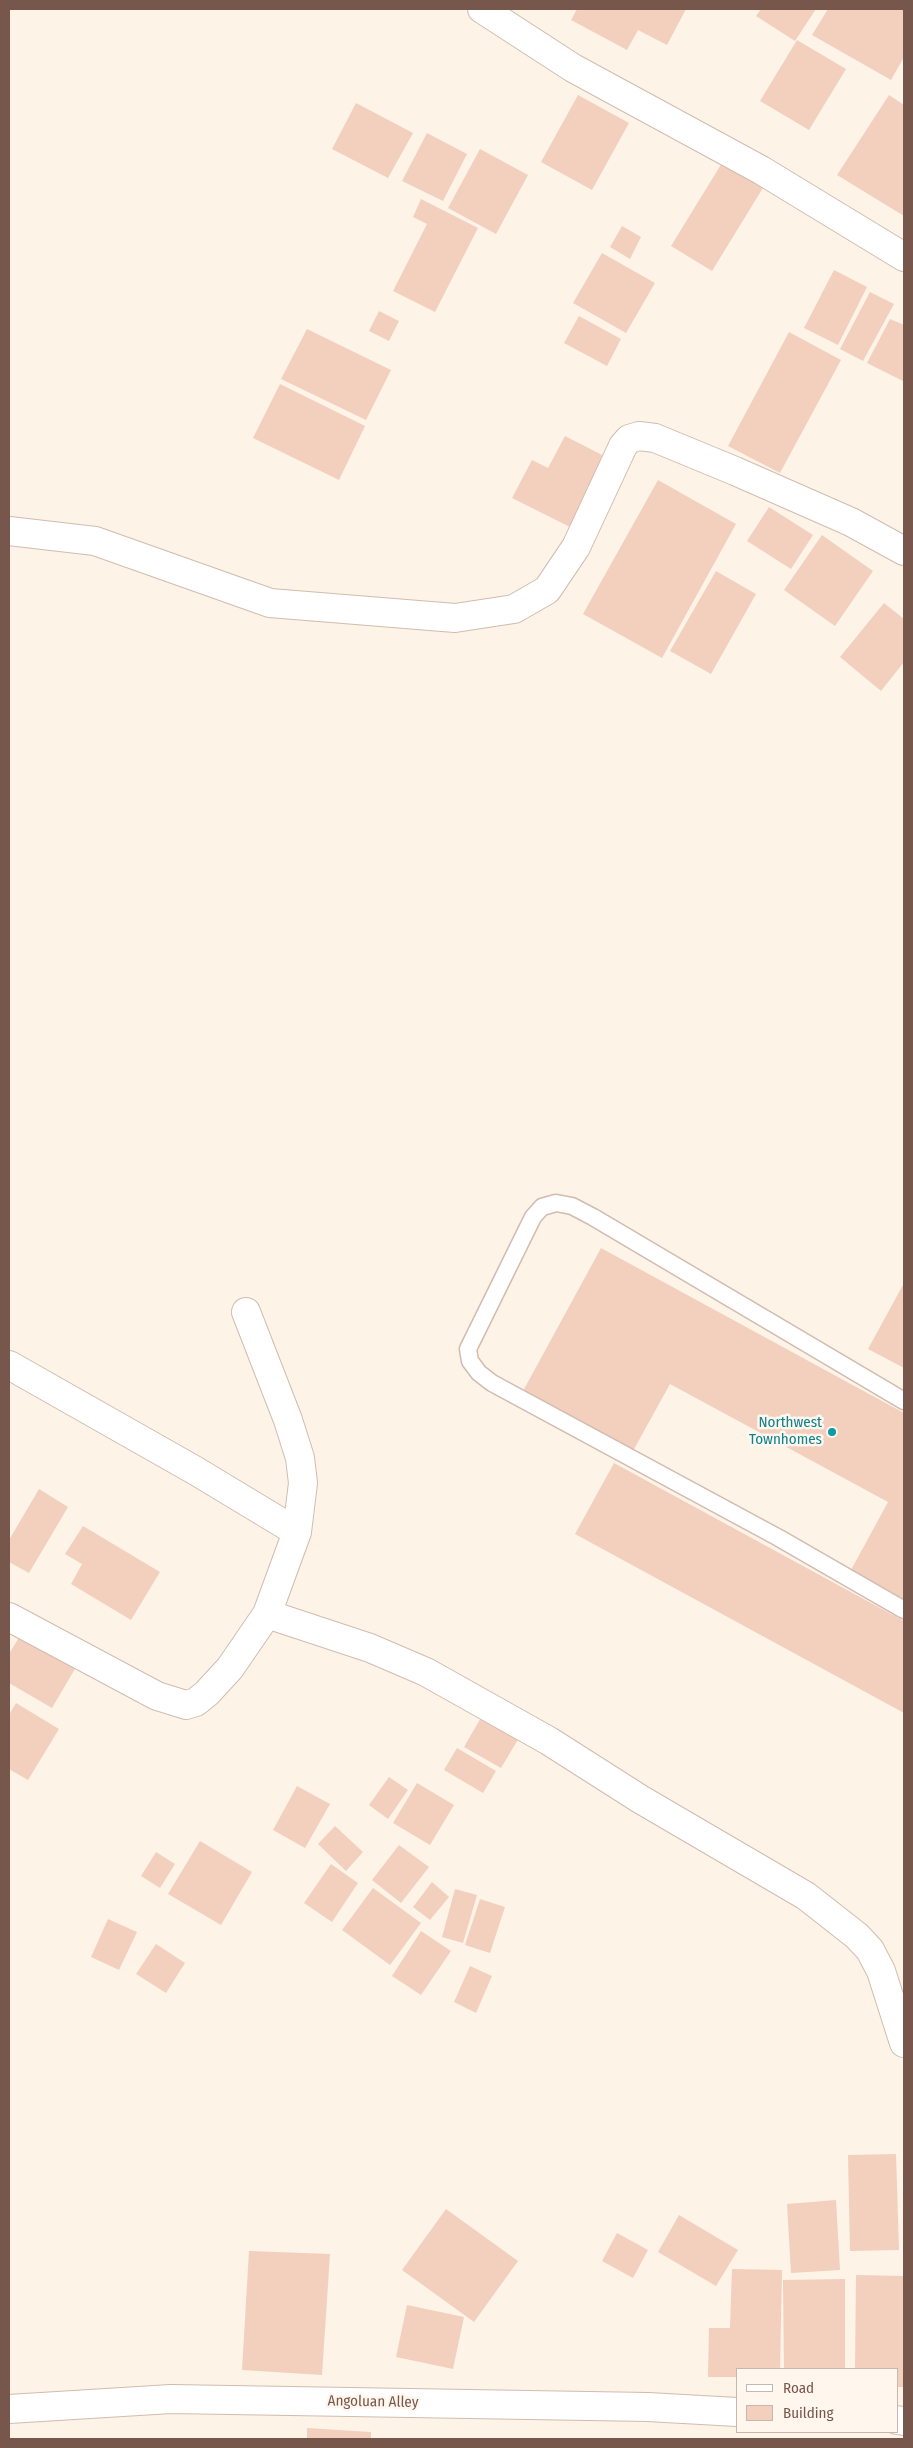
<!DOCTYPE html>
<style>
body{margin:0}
#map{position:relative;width:913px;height:2448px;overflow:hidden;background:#fdf3e7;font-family:"Fira Sans Condensed",sans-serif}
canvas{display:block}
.frame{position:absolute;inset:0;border:10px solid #77574b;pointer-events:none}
.legend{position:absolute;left:736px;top:2368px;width:162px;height:65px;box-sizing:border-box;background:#fff7ee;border:1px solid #c9b7ad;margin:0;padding:6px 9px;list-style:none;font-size:15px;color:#77574b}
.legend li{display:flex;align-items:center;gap:10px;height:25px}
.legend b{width:25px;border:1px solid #c9b7ad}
</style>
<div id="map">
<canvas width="913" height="2448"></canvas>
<div class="frame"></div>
<ul class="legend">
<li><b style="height:6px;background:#fff"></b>Road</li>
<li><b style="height:14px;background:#f3cfbe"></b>Building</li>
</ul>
</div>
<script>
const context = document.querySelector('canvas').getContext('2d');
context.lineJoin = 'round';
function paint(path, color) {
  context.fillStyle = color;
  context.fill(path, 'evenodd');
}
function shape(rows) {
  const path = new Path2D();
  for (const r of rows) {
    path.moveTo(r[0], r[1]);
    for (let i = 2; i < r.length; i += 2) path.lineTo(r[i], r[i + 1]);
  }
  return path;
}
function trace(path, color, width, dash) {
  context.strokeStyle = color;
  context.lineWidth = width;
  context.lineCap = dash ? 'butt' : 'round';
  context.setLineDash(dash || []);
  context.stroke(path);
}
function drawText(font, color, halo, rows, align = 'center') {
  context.font = font + ' "Fira Sans Condensed",sans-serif';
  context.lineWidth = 5;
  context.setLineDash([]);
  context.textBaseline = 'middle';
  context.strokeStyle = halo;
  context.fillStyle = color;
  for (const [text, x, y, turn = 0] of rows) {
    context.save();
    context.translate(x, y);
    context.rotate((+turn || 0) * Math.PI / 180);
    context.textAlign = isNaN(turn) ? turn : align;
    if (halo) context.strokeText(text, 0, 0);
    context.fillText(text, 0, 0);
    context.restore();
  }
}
paint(shape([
 [577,9,686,9,667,45,638,30,627,50,571,20],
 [761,9,816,9,795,41,756,16],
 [828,9,904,9,904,57,891,80,812,35],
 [797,40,846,69,809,130,760,101],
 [578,95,629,123,592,190,541,162],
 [889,95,904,105,904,216,837,175],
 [356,103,413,133,388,178,332,149],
 [427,133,467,154,443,201,402,181],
 [480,149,528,175,496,234,448,208],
 [725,158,766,183,712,271,671,246],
 [421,199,478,228,435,312,393,291,427,224,413,217],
 [622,226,641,237,630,259,610,247],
 [602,253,655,283,626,333,573,303],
 [834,270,867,287,838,345,804,328],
 [870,292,894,304,863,361,840,349],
 [379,311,399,321,389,341,369,331],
 [579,316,621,339,607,366,564,343],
 [890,319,904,325,903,381,867,363],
 [307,329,391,370,366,420,281,379],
 [789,332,841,360,780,473,728,446],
 [280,384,365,426,339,480,253,438],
 [565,436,610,459,574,529,512,498,532,460,548,468],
 [658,480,736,524,662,658,583,614],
 [769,507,813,535,791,569,747,541],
 [822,535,873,571,835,626,784,590],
 [716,571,756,594,711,674,670,651],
 [884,603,904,619,904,662,881,691,840,657],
 [601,1248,904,1413,904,1600,851,1570,888,1502,670,1384,633,1451,523,1391],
 [904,1283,904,1368,868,1349],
 [614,1463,904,1621,904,1713,575,1534],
 [39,1489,68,1507,29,1573,9,1562,9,1540],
 [83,1526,160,1572,131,1620,71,1584,82,1564,65,1554],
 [24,1629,79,1662,52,1708,9,1683,9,1654],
 [16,1703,59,1729,28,1780,9,1769,9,1715],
 [486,1709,523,1731,501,1768,464,1747],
 [457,1748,496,1771,483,1793,444,1770],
 [389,1777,408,1790,388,1819,369,1805],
 [417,1783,454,1805,430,1845,393,1823],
 [297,1786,330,1804,305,1848,273,1830],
 [335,1826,363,1852,346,1871,318,1844],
 [200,1841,252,1872,221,1925,168,1894],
 [399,1845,429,1867,401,1903,372,1880],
 [156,1852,175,1864,160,1888,141,1876],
 [331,1864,358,1883,332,1922,304,1903],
 [432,1882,449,1897,430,1920,413,1907],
 [373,1888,421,1923,390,1965,342,1930],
 [455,1889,477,1895,463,1943,442,1937],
 [480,1899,505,1907,490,1953,465,1945],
 [108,1919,137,1932,119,1970,91,1957],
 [421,1931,451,1951,421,1995,392,1976],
 [156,1944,185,1963,166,1993,136,1974],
 [470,1966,492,1976,476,2013,454,2002],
 [896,2154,899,2250,850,2251,848,2155],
 [836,2200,840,2270,791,2273,787,2204],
 [446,2209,518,2261,474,2322,402,2270],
 [679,2215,738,2250,716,2286,658,2252],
 [617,2233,648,2250,633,2278,602,2261],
 [249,2251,330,2254,322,2375,242,2370],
 [732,2269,782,2270,780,2369,737,2369,737,2377,708,2377,709,2328,730,2328],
 [856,2275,904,2276,904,2387,897,2387,897,2369,855,2369],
 [845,2279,845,2369,784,2369,783,2280],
 [407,2305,464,2317,453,2369,396,2357],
 [307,2428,371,2432,371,2439,307,2439]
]), '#f3cfbe');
const service = shape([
 [904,1401,593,1217,572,1206,556,1203,542,1207,533,1217,468,1349,470,1361,479,1373,492,1383,779,1538,904,1610]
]);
const minor = shape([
 [482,9,573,68,761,170,904,257],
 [9,531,95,541,270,603,455,618,514,609,547,590,576,547,623,446,629,439,639,436,655,438,735,471,851,522,904,551],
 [246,1312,288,1420,300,1458,303,1483,297,1532],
 [9,1365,196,1471,297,1532,267,1614],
 [9,1617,157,1696,186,1705,196,1702,207,1693,230,1668,267,1614,370,1648,426,1672,549,1741,640,1799,806,1896,857,1936,870,1950,881,1971,904,2043],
 [9,2409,171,2399,648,2407,737,2412],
 [897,2420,904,2421]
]);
trace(service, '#d1bcaf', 19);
trace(minor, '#d1bcaf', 30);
trace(service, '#fff', 16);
trace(minor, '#fff', 28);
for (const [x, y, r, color] of [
 [832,1432,5,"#0f9aa8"]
]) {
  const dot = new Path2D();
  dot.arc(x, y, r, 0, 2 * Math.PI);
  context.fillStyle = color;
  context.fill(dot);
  trace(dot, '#fff7ee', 2);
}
drawText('15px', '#0d838f', '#fff7ee', [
 ["Northwest",822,1423],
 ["Townhomes",822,1440]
], 'right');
drawText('15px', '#77574b', '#fff7ee', [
 ["Angoluan Alley",373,2402,1]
]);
</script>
